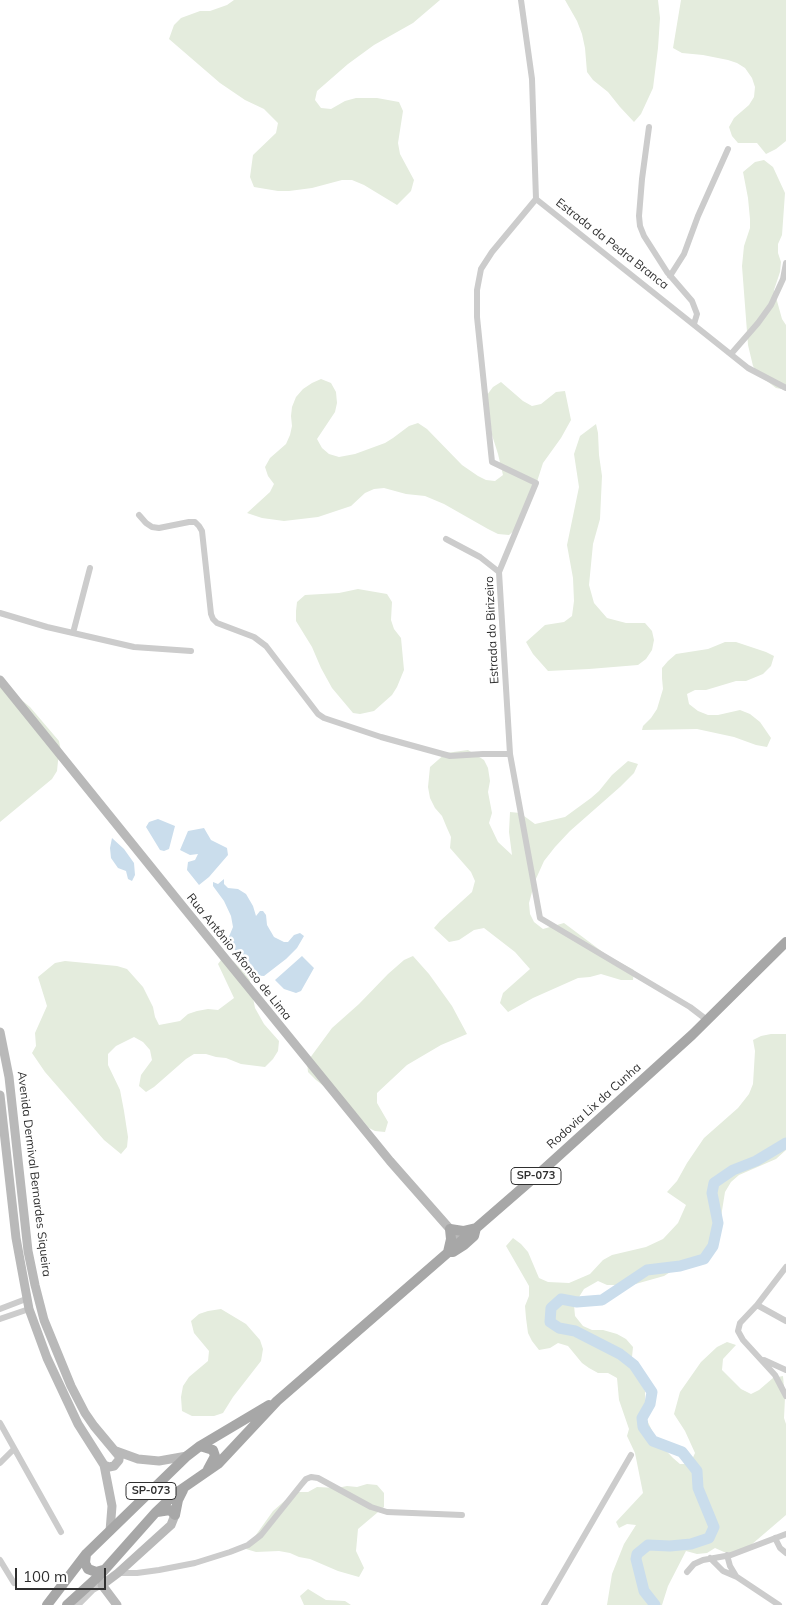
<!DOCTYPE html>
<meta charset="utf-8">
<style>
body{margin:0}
#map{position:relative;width:786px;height:1605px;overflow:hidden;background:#fff;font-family:Mulish,sans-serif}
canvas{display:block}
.scale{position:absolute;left:15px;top:1568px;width:91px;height:22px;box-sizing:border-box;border:2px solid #2f2f2f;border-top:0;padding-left:6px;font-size:15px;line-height:18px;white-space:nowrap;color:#2f2f2f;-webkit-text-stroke:4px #fff;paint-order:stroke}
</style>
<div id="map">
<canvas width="786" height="1605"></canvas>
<div class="scale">100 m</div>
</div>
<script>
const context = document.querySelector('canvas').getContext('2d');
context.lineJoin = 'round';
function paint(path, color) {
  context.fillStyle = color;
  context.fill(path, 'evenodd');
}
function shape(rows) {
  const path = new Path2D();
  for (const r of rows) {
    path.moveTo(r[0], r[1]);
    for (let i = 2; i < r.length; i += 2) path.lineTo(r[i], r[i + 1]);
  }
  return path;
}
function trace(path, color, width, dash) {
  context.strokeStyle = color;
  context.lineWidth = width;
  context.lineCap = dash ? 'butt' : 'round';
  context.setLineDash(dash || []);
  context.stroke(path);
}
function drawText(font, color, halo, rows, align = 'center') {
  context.font = font + ' Mulish,sans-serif';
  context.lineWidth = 5;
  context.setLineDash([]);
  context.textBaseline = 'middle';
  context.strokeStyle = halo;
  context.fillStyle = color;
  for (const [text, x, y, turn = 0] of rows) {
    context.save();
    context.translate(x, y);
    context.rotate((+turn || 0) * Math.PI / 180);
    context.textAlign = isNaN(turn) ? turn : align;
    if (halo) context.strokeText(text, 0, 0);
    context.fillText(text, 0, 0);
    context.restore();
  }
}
paint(shape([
 [234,0,440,0,413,23,374,45,348,64,317,91,315,100,321,108,331,109,345,101,356,98,377,98,399,102,403,111,398,143,400,154,414,180,411,191,397,205,364,185,352,180,342,180,312,188,289,191,278,191,254,187,250,177,253,155,276,133,278,123,264,109,245,100,220,83,169,39,174,25,181,18,200,11,210,11,227,5],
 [565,0,658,0,660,18,658,48,653,88,641,114,634,122,620,107,608,92,593,80,587,72,585,48,582,34,577,21],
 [681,0,786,0,786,141,776,149,766,154,757,143,738,143,732,136,729,127,734,118,749,105,754,97,755,87,752,78,745,68,737,63,728,60,703,55,682,53,673,48],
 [764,160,773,167,785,193,782,235,778,244,778,253,781,262,780,272,774,290,782,319,786,325,786,390,776,388,759,375,753,366,748,345,742,266,744,246,750,228,750,219,748,198,743,172,755,162],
 [321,379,331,383,336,392,337,403,335,412,317,439,322,448,329,454,339,457,355,454,385,443,393,438,409,426,418,423,427,429,462,465,478,476,486,480,495,481,503,475,498,454,492,435,487,395,493,387,501,382,523,401,532,406,541,404,556,392,565,391,571,420,561,438,543,463,534,491,516,529,509,535,498,534,488,529,444,504,425,496,406,494,384,488,374,489,365,493,351,506,318,517,284,521,262,518,247,513,270,492,274,484,268,476,265,467,270,458,286,444,290,435,292,426,291,416,292,407,296,397,303,389,312,383],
 [596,424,598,433,599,455,602,476,600,519,593,544,589,585,594,603,607,618,626,623,645,623,652,631,654,640,652,650,646,659,638,665,589,669,548,671,533,654,526,642,545,625,564,622,572,616,574,601,573,578,567,545,579,487,574,454,580,436],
 [358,589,387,594,392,602,391,620,394,629,401,638,404,670,397,687,392,695,374,711,360,714,353,713,332,688,321,668,312,647,296,621,296,611,297,602,305,595,339,593],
 [725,642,736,642,766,652,774,656,771,666,763,674,746,681,736,681,706,690,695,690,687,694,689,704,698,711,708,715,718,715,740,710,750,714,760,722,771,738,767,747,756,745,734,737,697,729,642,730,643,726,651,718,657,709,663,689,662,678,662,668,668,661,676,654,708,649],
 [0,682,30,707,59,741,61,751,58,761,57,771,52,779,0,822],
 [468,750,484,760,488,768,490,781,488,792,492,813,489,823,498,842,512,855,509,832,510,812,520,813,535,824,565,817,591,798,599,791,612,775,628,761,638,764,634,773,620,787,570,831,555,847,544,861,535,881,529,903,530,914,534,922,543,929,564,923,608,956,634,970,633,980,621,980,601,974,590,977,578,978,533,998,508,1012,500,1003,503,993,530,969,515,952,484,928,474,930,459,940,449,942,434,928,440,921,472,892,475,881,471,872,450,848,451,837,447,828,442,816,435,808,430,798,428,787,430,767,446,753],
 [224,956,233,961,249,977,255,1008,264,1024,279,1041,278,1051,273,1059,265,1067,241,1064,226,1058,216,1057,206,1054,194,1054,186,1059,154,1087,146,1092,139,1086,141,1075,152,1060,150,1050,143,1042,134,1037,116,1046,108,1054,108,1065,120,1090,124,1111,128,1137,127,1147,121,1154,104,1140,45,1072,32,1053,36,1046,35,1033,47,1006,38,977,55,963,65,961,117,966,127,969,143,987,153,1007,155,1017,159,1025,180,1021,188,1014,197,1011,208,1009,218,1010,234,998,218,964],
 [413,956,429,974,452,1006,467,1034,441,1045,407,1065,377,1093,377,1103,388,1122,385,1132,375,1131,369,1128,352,1108,316,1080,308,1072,307,1062,332,1028,359,1004,388,974,404,960],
 [771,1034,786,1034,786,1150,776,1159,739,1175,731,1182,725,1192,716,1248,700,1262,672,1271,664,1276,632,1285,607,1285,598,1281,584,1289,574,1305,575,1316,583,1326,592,1330,603,1330,617,1334,626,1339,633,1347,631,1367,645,1391,646,1418,657,1441,673,1458,680,1464,690,1464,695,1453,685,1431,674,1414,680,1392,701,1362,717,1347,727,1342,736,1345,723,1359,722,1370,741,1389,751,1394,759,1390,773,1378,783,1376,785,1398,784,1418,786,1424,786,1515,751,1545,734,1553,724,1552,715,1548,707,1553,697,1554,686,1551,668,1586,662,1605,607,1605,612,1574,624,1544,636,1525,627,1524,619,1528,616,1522,643,1493,635,1453,627,1436,629,1429,619,1400,617,1378,608,1373,598,1373,589,1368,582,1363,568,1346,558,1343,550,1348,539,1350,532,1341,528,1333,526,1318,525,1306,529,1296,529,1286,506,1246,513,1238,521,1244,528,1252,539,1278,548,1282,569,1283,590,1274,603,1260,612,1255,646,1247,663,1239,678,1223,686,1205,667,1192,677,1181,687,1163,704,1138,738,1108,749,1094,753,1084,755,1051,753,1040,761,1036],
 [221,1309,246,1324,260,1340,263,1349,261,1361,233,1397,223,1413,214,1416,192,1416,182,1411,181,1397,183,1386,189,1377,208,1361,209,1351,194,1333,191,1321,199,1314,208,1311],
 [367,1484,377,1485,384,1493,384,1507,358,1529,356,1551,364,1568,359,1577,338,1571,310,1559,299,1557,290,1553,279,1551,256,1552,246,1549,273,1511,289,1497,297,1492,308,1492,317,1487,337,1488,347,1486,357,1487],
 [308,1589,326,1600,345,1601,351,1605,304,1605,300,1596]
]), '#e4ecdd');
paint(shape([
 [158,819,175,826,169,849,164,851,160,850,146,827,149,822],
 [204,828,211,840,227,848,228,855,209,877,199,885,187,870,188,862,195,860,198,854,190,855,180,850,188,831],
 [112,838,124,849,134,863,135,875,132,881,128,879,126,871,118,868,111,858,110,848],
 [224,879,224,884,228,888,238,889,246,894,253,906,256,916,260,911,263,911,266,915,267,925,274,937,284,942,288,942,294,935,300,933,304,936,297,948,286,959,264,976,248,975,240,965,241,960,228,939,233,927,231,916,224,901,213,886,213,882,218,884],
 [302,956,314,968,301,991,296,993,284,989,275,980]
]), '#caddec');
trace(shape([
 [655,1605,644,1591,636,1559,637,1554,648,1545,670,1546,691,1544,709,1538,714,1527,698,1488,697,1471,682,1452,653,1441,643,1427,642,1418,650,1404,652,1392,634,1365,620,1354,575,1331,559,1328,550,1322,551,1308,561,1299,577,1302,602,1300,647,1270,680,1266,704,1259,713,1246,718,1223,712,1193,714,1183,733,1170,756,1161,786,1143]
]), '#caddec', 11);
trace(shape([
 [521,0,532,79,536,199,748,368,786,388],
 [649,127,642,179,639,216,640,226,644,236,667,272,692,301,697,314,694,324],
 [536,199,492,252,481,269,477,290,477,317,492,462,536,483,499,572,510,754,540,918,690,1007,707,1020],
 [670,276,684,254,698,216,728,149],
 [731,354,758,323,771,305,783,279,786,263],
 [139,515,146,523,152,527,159,528,189,522,195,522,199,526,202,531,211,614,213,619,217,623,254,637,266,646,318,714,324,718,381,737,450,756,483,754,510,754],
 [446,539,480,557,499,572],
 [0,613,47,627,134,647,191,651],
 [73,633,90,568],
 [786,1267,757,1305,740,1323,738,1331,743,1340,775,1375,786,1396],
 [757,1305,786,1321],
 [0,1309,26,1299],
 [0,1319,29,1309],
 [764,1360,786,1370],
 [0,1423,61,1532],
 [0,1463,14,1449],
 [775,1538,780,1548,786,1553],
 [727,1555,730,1566,736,1576],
 [710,1558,723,1571,737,1577,779,1605],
 [0,1560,14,1583],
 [687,1572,694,1564,703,1560,731,1555,786,1534],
 [118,1573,137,1573,159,1570,195,1563,230,1552,248,1545,261,1535,301,1485,306,1479,311,1477,318,1478,371,1507,387,1512,462,1515],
 [78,1605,93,1590,102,1585],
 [544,1605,631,1455]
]), '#ccc', 6);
trace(shape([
 [0,680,180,903,390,1161,464,1245],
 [0,1032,9,1077,28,1251,35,1285,44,1320,71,1386,85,1413,94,1426,119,1456,119,1460,114,1466,109,1467,104,1465,78,1424,47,1358,29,1309,16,1238,0,1095],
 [116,1451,138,1459,159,1461,187,1456],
 [104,1465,112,1506,110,1531],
 [117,1605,102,1585,118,1573,171,1525,175,1515]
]), '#b9b9b9', 9);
trace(shape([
 [476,1228,474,1236,464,1245,453,1252,448,1252,451,1239,450,1229,463,1231,476,1228],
 [200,1446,213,1450,215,1456,208,1469],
 [157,1512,170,1510,175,1515,178,1500,183,1490],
 [86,1554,85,1563,88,1569,96,1572,103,1570],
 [47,1605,86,1554,187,1456,200,1446,269,1405],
 [67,1605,100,1575,156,1512,176,1493,218,1464,277,1401,543,1170,692,1035,786,942]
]), '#a7a7a7', 10);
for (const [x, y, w] of [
 [536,1176,50],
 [151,1491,50]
]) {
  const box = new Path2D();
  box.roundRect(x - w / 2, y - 8.5, w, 17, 4);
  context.fillStyle = '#fff';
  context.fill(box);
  trace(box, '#2f2f2f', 1);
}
drawText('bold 11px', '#2f2f2f', null, [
 ["SP-073",536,1176],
 ["SP-073",151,1491]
]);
drawText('12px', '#2f2f2f', '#fff', [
 ["Estrada da Pedra Branca",612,244,38],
 ["Estrada do Birizeiro",492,630,-93],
 ["Rua Antônio Afonso de Lima",239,957,51],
 ["Rodovia Lix da Cunha",594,1106,-42],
 ["Avenida Dermival Bernardes Siqueira",34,1174,83]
]);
</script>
